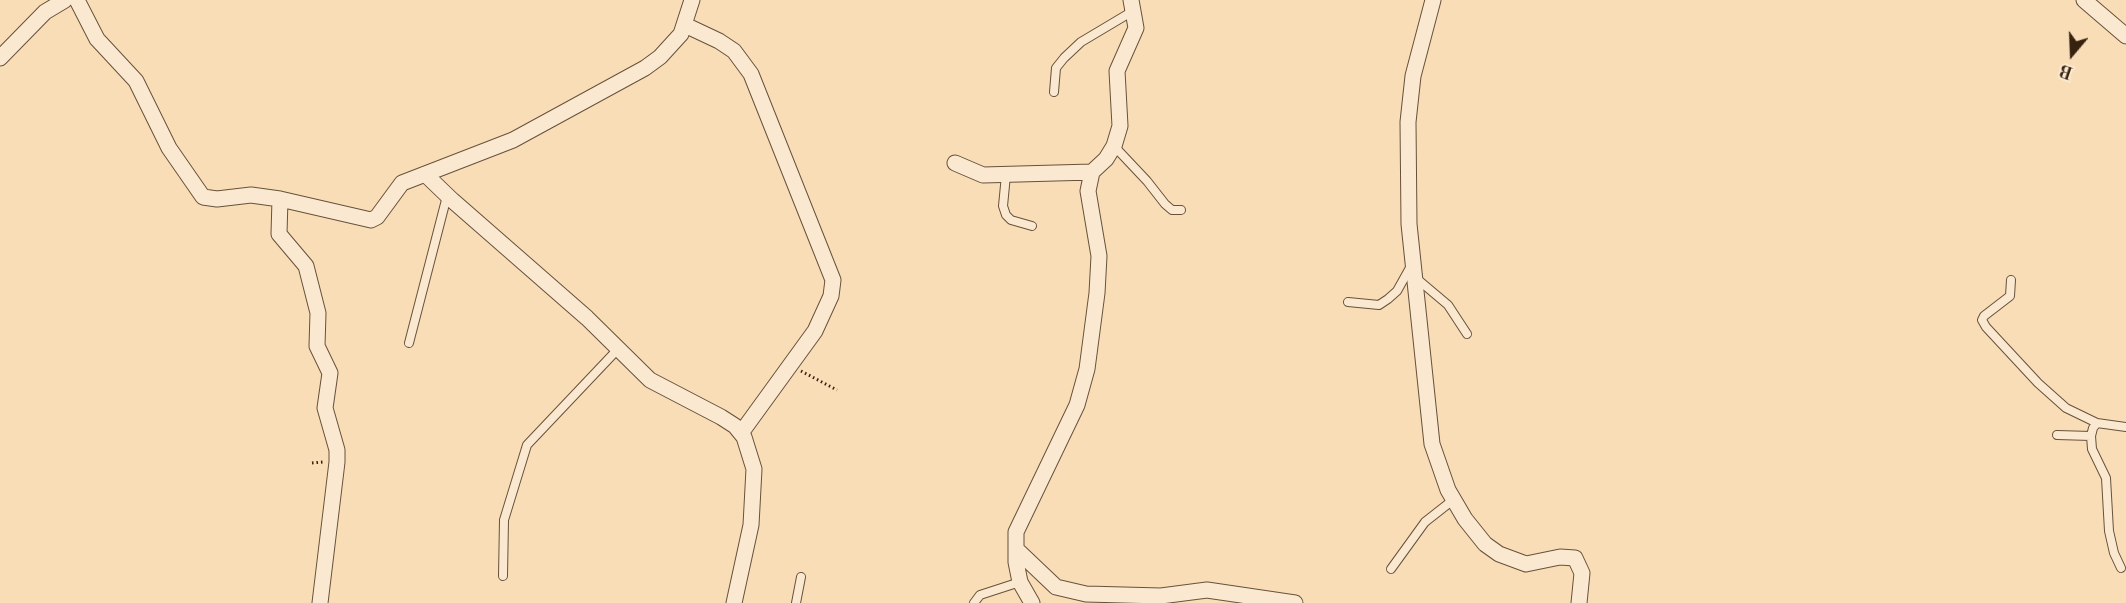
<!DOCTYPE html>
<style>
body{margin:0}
#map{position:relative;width:2126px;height:603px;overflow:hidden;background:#f8ddb7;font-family:"Libre Bodoni",serif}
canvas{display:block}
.north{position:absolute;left:2042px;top:24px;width:60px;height:60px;-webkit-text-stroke:4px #fae9d0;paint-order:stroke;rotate:199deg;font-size:16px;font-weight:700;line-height:24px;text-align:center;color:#372210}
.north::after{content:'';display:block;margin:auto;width:21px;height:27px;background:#372210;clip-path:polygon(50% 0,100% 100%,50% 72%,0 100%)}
</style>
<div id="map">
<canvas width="2126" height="603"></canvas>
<div class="north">B</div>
</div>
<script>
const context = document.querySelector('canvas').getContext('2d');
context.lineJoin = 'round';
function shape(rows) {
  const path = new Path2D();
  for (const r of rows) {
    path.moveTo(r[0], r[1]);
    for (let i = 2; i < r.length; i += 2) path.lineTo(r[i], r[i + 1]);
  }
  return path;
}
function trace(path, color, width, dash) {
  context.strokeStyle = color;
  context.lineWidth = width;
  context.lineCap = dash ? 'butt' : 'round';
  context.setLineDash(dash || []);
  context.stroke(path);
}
const lane = shape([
 [1054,92,1056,68,1064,58,1081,42,1133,11],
 [1114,146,1147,181,1165,204,1172,210,1181,210],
 [1006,175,1003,206,1006,215,1011,220,1032,226],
 [1416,278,1448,305,1467,334],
 [2011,280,2010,296,1984,316,1982,320,1986,327,2038,383,2066,408,2097,423],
 [1348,302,1379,305,1388,299,1397,291,1411,266],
 [409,343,447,196],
 [2057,435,2091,436],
 [2121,568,2114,553,2109,531,2106,478,2092,449,2091,436,2093,428,2097,423,2126,427],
 [1391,569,1425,522,1453,500],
 [503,576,504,520,527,445,618,349],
 [796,603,801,577],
 [974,603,980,595,1020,582]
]);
const street = shape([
 [77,0,97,39,136,81,169,148,203,197,217,199,251,195,280,199,371,220,377,217,402,183,513,140,645,68,660,57,681,34,692,0],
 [1433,0,1413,76,1408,122,1409,224,1432,444,1448,490,1465,519,1485,544,1499,554,1526,564,1560,557,1575,558,1582,573,1579,603],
 [2084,0,2126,36],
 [685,25,719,41,734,51,751,74,833,280,831,296,815,331,741,433],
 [0,58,45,12,65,0],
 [955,163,983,175,1092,172],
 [425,174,452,200,587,318,650,380,721,417,735,426,744,437,754,469,751,525,734,603],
 [280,199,279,234,306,266,318,313,317,346,330,373,325,408,337,450,337,462,320,603],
 [1016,549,1056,587,1086,594,1161,596,1207,590,1295,603],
 [1032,603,1020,582,1016,562,1016,532,1077,405,1087,369,1097,293,1099,256,1088,191,1092,172,1106,159,1114,146,1120,126,1117,71,1136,28,1131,0]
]);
trace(lane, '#67513a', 10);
trace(street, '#67513a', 17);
trace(shape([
 [801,371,837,390],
 [312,463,323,462]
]), '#372210', 3, [1.5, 3]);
trace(lane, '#fae9d0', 8);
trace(street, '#fae9d0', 15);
</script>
